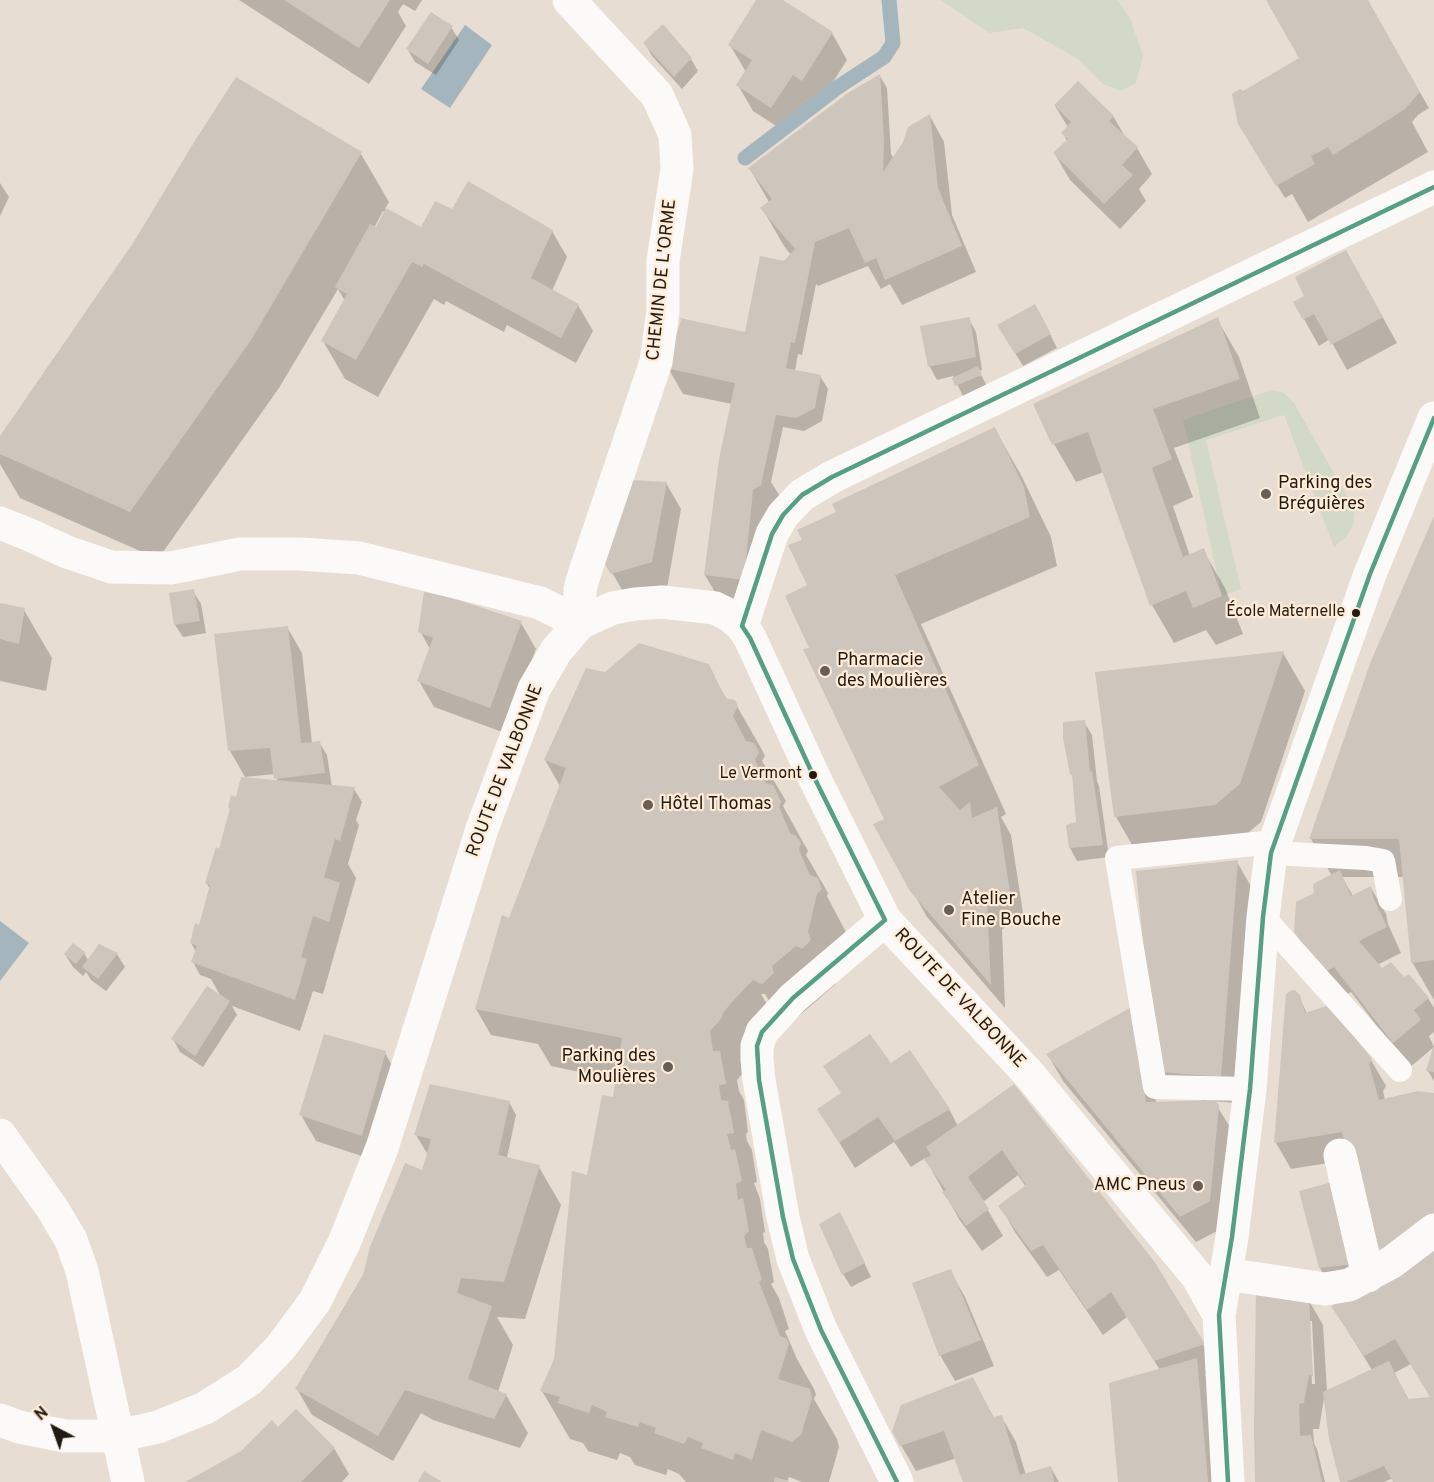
<!DOCTYPE html>
<meta charset="utf-8">
<style>
body{margin:0}
#map{position:relative;width:1434px;height:1482px;overflow:hidden;background:#e8ddd2;font-family:Overpass,sans-serif}
canvas{display:block}
.north{position:absolute;left:24px;top:1398px;width:60px;height:60px;-webkit-text-stroke:4px #ffebd6;paint-order:stroke;rotate:319deg;font-size:16px;font-weight:700;line-height:24px;text-align:center;color:#221b14}
.north::after{content:'';display:block;margin:auto;width:21px;height:27px;background:#221b14;clip-path:polygon(50% 0,100% 100%,50% 72%,0 100%)}
</style>
<div id="map">
<canvas width="1434" height="1482"></canvas>
<div class="north">N</div>
</div>
<script>
const context = document.querySelector('canvas').getContext('2d');
context.lineJoin = 'round';
function paint(path, color) {
  context.fillStyle = color;
  context.fill(path, 'evenodd');
}
function shape(rows) {
  const path = new Path2D();
  for (const r of rows) {
    path.moveTo(r[0], r[1]);
    for (let i = 2; i < r.length; i += 2) path.lineTo(r[i], r[i + 1]);
  }
  return path;
}
function trace(path, color, width, dash) {
  context.strokeStyle = color;
  context.lineWidth = width;
  context.lineCap = dash ? 'butt' : 'round';
  context.setLineDash(dash || []);
  context.stroke(path);
}
function drawText(font, color, halo, rows, align = 'center') {
  context.font = font + ' Overpass,sans-serif';
  context.lineWidth = 4.5;
  context.setLineDash([]);
  context.textBaseline = 'middle';
  context.strokeStyle = halo;
  context.fillStyle = color;
  for (const [text, x, y, turn = 0] of rows) {
    context.save();
    context.translate(x, y);
    context.rotate((+turn || 0) * Math.PI / 180);
    context.textAlign = isNaN(turn) ? turn : align;
    if (halo) context.strokeText(text, 0, 0);
    context.fillText(text, 0, 0);
    context.restore();
  }
}
paint(shape([
 [941,0,1117,0,1130,18,1143,56,1136,83,1121,91,1103,84,1078,59,1023,28,989,33],
 [1271,390,1284,393,1294,403,1355,510,1353,525,1347,536,1334,547,1284,415,1206,440,1241,589,1222,596,1183,420]
]), '#d3d9c7');
paint(shape([
 [465,25,492,45,450,108,421,89],
 [0,921,29,943,0,981]
]), '#a5b5be');
paint(shape([
 [239,0,422,0,415,11,403,4,398,12,406,26,369,84],
 [758,0,780,0,832,33,847,60,817,107,808,100,787,133,753,111,738,85,746,72,730,45],
 [1267,0,1366,0,1429,108,1418,115,1412,122,1428,152,1308,222,1292,194,1285,198,1248,137,1243,93,1301,59],
 [451,27,459,40,436,75,415,62,408,50],
 [645,43,691,59,698,71,682,89,652,56],
 [880,76,887,88,891,154,894,159,930,116,944,142,952,215,976,272,902,305,890,284,881,289,868,266,818,286,816,284,802,355,798,354,795,371,820,376,828,389,822,421,804,431,783,427,771,482,779,495,759,606,720,601,705,575,732,404,683,394,668,368,746,334,785,262,791,255,784,246,762,208,769,202,750,169],
 [1055,106,1113,116,1126,138,1137,148,1152,174,1139,189,1146,201,1120,229,1070,180,1055,154,1067,141,1063,133,1068,127],
 [361,154,389,202,385,209,421,229,452,211,552,231,567,257,552,291,578,305,593,331,576,363,507,325,504,332,446,301,444,305,434,299,378,397,345,379,323,341,345,301,338,289,279,388,158,559,20,498,0,464,0,438],
 [383,211,386,213,377,229,374,228],
 [0,183,9,197,0,216],
 [1361,278,1397,343,1347,370,1330,339,1319,346,1295,303],
 [1042,318,1057,348,1023,366,1006,338],
 [969,319,976,332,982,370,979,371,988,388,964,398,953,376,937,380,930,367,922,327],
 [1217,319,1239,357,1260,418,1174,448,1193,497,1173,506,1190,556,1203,550,1225,588,1243,634,1216,645,1206,630,1174,643,1152,605,1104,472,1076,482,1054,444],
 [995,429,1022,477,1051,537,1057,566,921,624,1006,814,1001,817,1011,835,1024,919,1002,929,1005,1008,927,917,875,825,886,819,811,649,811,596,804,541,838,512],
 [666,483,681,509,667,588,628,600,604,559],
 [1434,518,1434,1000,1412,962,1404,877,1342,877,1353,896,1371,888,1386,914,1388,924,1401,953,1377,965,1382,970,1404,979,1428,998,1434,1008,1434,1032,1429,1036,1434,1047,1409,1068,1351,992,1340,997,1311,958,1295,932,1316,893,1332,876,1311,839,1372,661],
 [193,591,201,604,206,633,183,637,175,625],
 [0,604,24,610,52,658,46,691,0,681],
 [521,623,536,649,505,733,434,707,419,681,430,649,420,631],
 [287,627,302,653,312,743,319,742,327,755,332,787,354,789,362,802,356,820,359,825,348,864,356,878,323,994,313,991,300,1031,232,1006,237,1015,203,1067,180,1052,173,1039,221,997,211,979,200,975,193,962,196,952,191,943,200,926,210,889,206,882,219,851,231,811,229,807,237,799,278,782,275,774,245,777,230,751],
 [1283,653,1305,691,1261,822,1237,842,1138,855,1116,817],
 [708,666,727,700,734,701,762,750,765,756,762,761,786,801,783,806,808,851,806,855,828,893,827,896,849,938,835,981,836,984,785,1028,765,994,761,994,781,1028,737,1080,739,1091,744,1100,748,1132,746,1134,747,1141,752,1150,757,1182,754,1183,760,1199,765,1232,763,1233,764,1242,768,1249,774,1282,771,1284,779,1298,789,1329,785,1331,797,1359,814,1389,816,1394,814,1399,837,1439,839,1447,829,1482,802,1482,789,1477,787,1482,686,1482,679,1474,668,1469,666,1475,635,1465,630,1457,620,1453,617,1460,588,1451,583,1443,570,1439,542,1391,556,1360,588,1177,614,1099,617,1080,551,1066,538,1044,491,1035,476,1009,560,786,545,760,605,673],
 [1084,722,1092,735,1097,781,1099,786,1109,857,1077,861,1070,848,1078,823,1074,778,1071,774],
 [1237,862,1252,888,1236,1103,1212,1101,1217,1106,1233,1132,1225,1227,1196,1242,1063,1081,1048,1055,1145,1036,1156,1103,1202,1102,1202,1100,1178,1098,1163,1072],
 [100,946,117,954,125,967,106,991,91,980,86,972,83,976,73,967,65,954,84,953,88,960],
 [1299,996,1307,1014,1371,1060,1386,1086,1383,1091,1385,1100,1434,1094,1353,1159,1291,1169,1276,1143,1285,1022],
 [1434,1050,1434,1081,1428,1071],
 [385,1053,400,1079,377,1161,316,1141,301,1115],
 [890,1066,949,1109,958,1126,1014,1086,1153,1261,1219,1371,1205,1375,1211,1385,1219,1482,1119,1482,1160,1370,1127,1317,1103,1335,1059,1270,1047,1277,1015,1232,1000,1206,1026,1187,1018,1175,983,1202,1003,1236,982,1251,959,1219,925,1158,911,1167,894,1142,855,1168,819,1110],
 [509,1102,516,1115,507,1158,539,1167,561,1205,525,1319,497,1317,513,1345,498,1392,506,1395,528,1433,520,1448,433,1420,421,1413,393,1461,312,1415,297,1389,423,1172,428,1155,416,1135],
 [1336,1183,1351,1209,1369,1288,1397,1273,1434,1244,1434,1482,1395,1482,1393,1478,1384,1482,1342,1482,1330,1439,1324,1398,1319,1429,1313,1429,1314,1443,1317,1449,1325,1482,1257,1482,1255,1429,1258,1292,1308,1299,1323,1325,1327,1391,1372,1370,1333,1307,1363,1291,1335,1294,1320,1268,1301,1192],
 [1309,1321,1312,1321,1315,1384,1312,1384],
 [1411,1364,1432,1399,1409,1400,1394,1373],
 [1378,1421,1379,1424,1339,1438,1339,1434],
 [847,1226,871,1277,851,1287,843,1274],
 [950,1271,965,1297,994,1366,955,1381,940,1355],
 [973,1379,994,1418,1001,1416,1016,1442,1026,1475,1051,1468,1059,1482,964,1482,957,1458,916,1471,901,1445],
 [334,1448,349,1474,342,1482,188,1482,242,1453]
]), '#0003');
trace(shape([
 [745,158,838,87,884,57,893,43,889,0]
]), '#a5b5be', 15);
paint(shape([
 [284,0,390,0,359,48],
 [756,0,783,0,833,32,802,81,793,75,771,108,736,85,752,60,728,45],
 [1266,0,1368,0,1420,92,1405,109,1333,155,1328,147,1311,156,1315,164,1276,186,1238,124,1232,94,1240,89,1243,91,1299,58],
 [431,12,453,26,428,64,406,49],
 [663,24,692,58,674,77,643,43],
 [880,74,884,140,883,172,903,142,908,127,930,114,938,188,962,246,885,280,876,258,865,263,849,228,815,242,795,343,791,342,786,368,821,375,815,408,796,418,776,415,761,485,753,490,744,580,704,575,719,459,735,383,666,368,681,320,680,318,745,332,760,256,784,261,795,249,760,208,772,199,748,168,848,93],
 [236,77,362,152,251,340,130,512,0,454,0,436,133,243,196,139],
 [1078,81,1114,116,1109,121,1138,147,1122,165,1133,175,1104,204,1053,153,1068,139,1061,133,1071,122,1054,105],
 [468,181,553,230,531,278,579,304,561,338,424,264,422,267,412,262,356,360,321,341,347,294,335,287,370,224,376,227,386,208,421,227,435,201,452,209],
 [1346,250,1383,317,1331,345,1314,314,1303,320,1293,302,1304,296,1295,277],
 [1035,304,1051,334,1015,354,997,325],
 [970,317,976,357,928,367,920,326],
 [1218,317,1240,379,1153,409,1172,459,1152,468,1183,557,1204,548,1222,596,1193,608,1186,591,1150,606,1088,432,1052,445,1033,404],
 [978,366,982,375,955,386,952,378],
 [995,427,1024,487,1030,517,895,575,979,765,939,787,960,810,970,802,972,818,997,807,1010,893,987,903,991,985,910,891,873,824,884,819,803,649,809,648,785,596,807,585,788,545,802,540,797,530,836,512,832,504],
 [630,480,667,482,652,562,611,574,602,559],
 [1434,516,1434,960,1411,963,1399,839,1309,839,1371,661],
 [194,589,200,621,174,625,169,593],
 [424,592,449,597,522,621,490,708,417,681,433,638,418,632],
 [0,603,25,608,19,644,0,639],
 [288,626,301,743,320,741,325,773,274,779,270,748,228,751,214,634],
 [639,643,709,664,725,698,735,700,738,706,733,716,746,741,754,743,759,752,755,760,766,783,773,785,781,801,779,807,790,833,796,836,801,843,799,850,810,875,818,878,822,889,817,894,808,932,811,940,802,949,796,946,772,966,774,973,762,984,753,980,731,1003,723,1013,721,1019,710,1031,713,1051,720,1051,726,1084,719,1085,721,1100,728,1101,734,1133,727,1134,731,1150,735,1149,742,1181,736,1184,738,1200,743,1198,749,1231,744,1236,747,1248,752,1248,762,1280,759,1282,780,1336,787,1339,789,1344,778,1379,810,1389,812,1398,801,1435,792,1442,761,1430,752,1460,735,1453,733,1460,701,1448,703,1443,688,1437,684,1444,654,1433,656,1428,640,1422,638,1427,605,1417,607,1412,592,1405,589,1413,558,1403,560,1397,540,1391,554,1359,572,1171,587,1175,602,1095,613,1097,622,1038,475,1009,502,915,509,918,566,768,544,760,586,668,605,672],
 [1284,651,1240,784,1215,805,1114,817,1095,672],
 [1085,720,1090,772,1092,771,1103,845,1069,848,1066,825,1076,822,1072,774,1070,774,1063,738,1063,722],
 [241,777,355,787,340,841,335,839,324,877,340,883,329,922,313,916,301,957,307,959,295,1000,191,962,197,946,190,943,195,923,199,925,210,885,205,883,216,847,219,849,230,808,228,807,231,795,236,797],
 [1238,860,1221,1077,1162,1072,1145,964,1136,871],
 [1340,870,1351,896,1371,886,1373,897,1387,927,1359,941,1382,968,1391,962,1404,977,1409,974,1429,998,1414,1010,1421,1020,1393,1043,1334,967,1324,972,1294,932,1296,902,1314,893,1313,884],
 [73,943,85,952,76,964,64,954],
 [99,944,118,953,98,979,82,967],
 [207,986,230,1001,195,1056,171,1039],
 [1292,990,1295,990,1300,995,1305,1013,1329,1005,1372,1059,1369,1064,1379,1100,1418,1091,1434,1093,1434,1218,1374,1262,1342,1132,1274,1143,1286,994],
 [1130,1008,1146,1102,1214,1100,1219,1105,1210,1201,1180,1217,1046,1054],
 [324,1034,386,1051,362,1136,299,1115],
 [870,1034,891,1063,910,1050,950,1109,895,1141,878,1117,839,1143,817,1109,841,1093,823,1066],
 [1433,1047,1434,1047,1434,1072,1426,1071],
 [430,1084,510,1101,498,1155,540,1165,504,1282,461,1278,457,1293,492,1306,468,1379,507,1394,494,1419,405,1390,378,1436,295,1389,363,1275,370,1247,405,1163,422,1170,431,1139,414,1135],
 [1014,1084,1154,1261,1205,1344,1154,1361,1111,1292,1087,1310,1043,1245,1031,1251,998,1206,1026,1185,1002,1150,968,1177,989,1209,966,1226,942,1192,946,1190,924,1159,931,1155,926,1147],
 [1336,1181,1356,1264,1319,1268,1299,1191],
 [840,1212,865,1263,842,1275,819,1224],
 [1434,1244,1434,1482,1393,1482,1384,1466,1346,1482,1340,1482,1329,1439,1323,1392,1389,1361,1408,1399,1430,1397,1395,1339,1364,1356,1331,1306,1365,1290],
 [951,1269,981,1340,939,1356,912,1283],
 [1256,1290,1309,1298,1313,1376,1309,1375,1304,1403,1299,1404,1300,1436,1311,1435,1322,1482,1255,1482,1254,1429],
 [1197,1358,1208,1482,1118,1482,1109,1383],
 [973,1377,993,1417,1002,1415,1020,1475,1051,1466,1054,1482,963,1482,944,1431,900,1446,892,1431,901,1405],
 [296,1409,335,1448,301,1482,185,1482,241,1451,272,1420,278,1427],
 [424,1471,442,1482,418,1482],
 [775,1477,789,1481,788,1482,774,1482]
]), '#cec5bd');
trace(shape([
 [1271,853,1366,858,1383,861,1390,899],
 [1263,917,1400,1070],
 [1250,1089,1155,1087,1117,858,1274,842]
]), '#fcfaf8', 24);
trace(shape([
 [0,523,30,535,67,552,111,567,171,568,240,554,300,554,359,558,540,603,580,623,580,589,584,575,656,362,663,311,663,261,677,169,675,135,657,95,569,0],
 [0,1135,52,1208,71,1240,82,1271,128,1482],
 [1340,1155,1368,1276],
 [1226,1274,1325,1289,1349,1285,1392,1262,1434,1230]
]), '#fcfaf8', 33);
trace(shape([
 [742,626,772,534,783,515,802,495,832,477,1434,187],
 [885,920,793,998,773,1020,762,1032,757,1046,757,1059,759,1080,783,1217,793,1259,821,1330,897,1482],
 [0,1420,19,1427,65,1436,117,1436,158,1427,205,1408,249,1380,281,1347,315,1301,344,1243,382,1148,482,829,534,689,556,651,580,623,613,608,635,604,662,602,715,608,729,615,742,626,750,638,813,775,885,920,1028,1073,1197,1276,1219,1315],
 [1228,1482,1219,1315,1232,1237,1250,1089,1263,917,1271,853,1370,574,1434,418]
]), '#fcfaf8', 33);
trace(shape([
 [897,1482,821,1330,793,1259,783,1217,759,1080,757,1046,762,1032,793,998,885,920,813,775,750,638,742,626,772,534,783,515,802,495,832,477,1434,187],
 [1228,1482,1219,1315,1232,1237,1250,1089,1263,917,1271,853,1370,574,1434,418]
]), '#55a084', 4.5);
for (const [x, y, r, color] of [
 [1266,494,6,"#675f56"],
 [1356,613,5,"#221b14"],
 [825,671,6,"#675f56"],
 [813,775,5,"#221b14"],
 [648,805,6,"#675f56"],
 [949,910,6,"#675f56"],
 [668,1067,6,"#675f56"],
 [1198,1186,6,"#675f56"]
]) {
  const dot = new Path2D();
  dot.arc(x, y, r, 0, 2 * Math.PI);
  context.fillStyle = color;
  context.fill(dot);
  trace(dot, '#ffebd6', 2);
}
drawText('16px', '#221b14', '#ffebd6', [
 ["École Maternelle",1345,613],
 ["Le Vermont",802,775]
], 'right');
drawText('18px', '#221b14', '#ffebd6', [
 ["CHEMIN DE L'ORME",663,280,-84],
 ["ROUTE DE VALBONNE",506,771,-69],
 ["ROUTE DE VALBONNE",959,999,47]
]);
drawText('18px', '#221b14', '#ffebd6', [
 ["Parking des",1278,484],
 ["Bréguières",1278,505],
 ["Pharmacie",837,661],
 ["des Moulières",837,682],
 ["Hôtel Thomas",660,805],
 ["Atelier",961,900],
 ["Fine Bouche",961,921],
 ["Parking des",656,1057,"right"],
 ["Moulières",656,1078,"right"],
 ["AMC Pneus",1186,1186,"right"]
], 'left');
</script>
